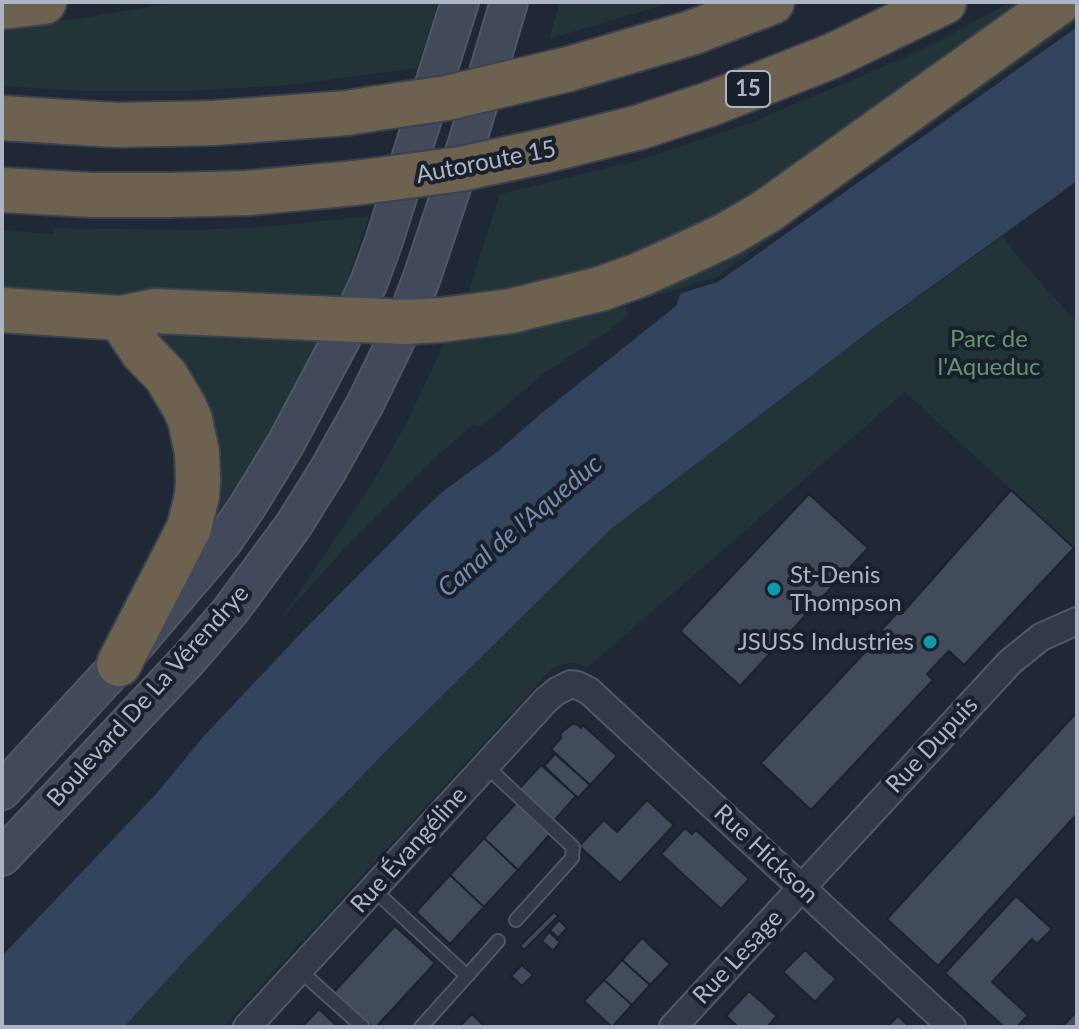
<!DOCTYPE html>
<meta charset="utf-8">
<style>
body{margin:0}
#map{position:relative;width:1079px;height:1029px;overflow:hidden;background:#202836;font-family:Lato,sans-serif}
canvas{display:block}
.frame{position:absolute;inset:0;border:4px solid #adb5c4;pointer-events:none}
</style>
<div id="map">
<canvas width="1079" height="1029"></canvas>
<div class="frame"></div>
</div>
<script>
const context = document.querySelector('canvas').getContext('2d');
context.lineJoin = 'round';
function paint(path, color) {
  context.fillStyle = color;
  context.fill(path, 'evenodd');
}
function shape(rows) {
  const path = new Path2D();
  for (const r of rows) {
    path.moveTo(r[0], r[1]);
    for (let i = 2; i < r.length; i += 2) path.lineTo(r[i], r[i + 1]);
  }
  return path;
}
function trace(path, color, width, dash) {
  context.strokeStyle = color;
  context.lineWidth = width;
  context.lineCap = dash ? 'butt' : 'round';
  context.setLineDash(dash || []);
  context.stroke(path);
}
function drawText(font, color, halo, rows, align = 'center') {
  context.font = font + ' Lato,sans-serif';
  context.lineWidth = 8;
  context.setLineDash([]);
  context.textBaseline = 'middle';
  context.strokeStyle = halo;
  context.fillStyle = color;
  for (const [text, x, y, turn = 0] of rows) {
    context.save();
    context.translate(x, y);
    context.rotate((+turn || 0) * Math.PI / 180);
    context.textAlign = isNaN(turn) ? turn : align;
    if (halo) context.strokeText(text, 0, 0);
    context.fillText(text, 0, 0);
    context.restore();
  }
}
paint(shape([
 [178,2,438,2,417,68,291,85,190,91,82,91,2,86,2,28,82,18],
 [560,2,673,2,549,39],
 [1010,2,1035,2,787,181,633,262,464,305,500,194,636,161,747,124,895,62,937,42],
 [1077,7,1077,22,715,278,625,305,628,315,607,332,542,375,487,422,480,426,474,424,436,457,345,548,281,619,368,490,405,426,448,335,568,311],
 [369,216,339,305,2,293,2,230,53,234,54,228,198,230,274,226],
 [1003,236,1018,257,1077,323,1077,550,905,392,588,667,571,663,561,664,550,671,223,1027,124,1027,189,956,384,753,611,529,853,344],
 [153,330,321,340,268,444,211,531,218,504,220,486,221,468,216,433,210,413,195,379,183,361]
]), '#223437');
paint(shape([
 [1077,27,1077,181,867,333,611,529,384,753,189,956,124,1027,2,1027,2,956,156,794,203,737,304,630,425,508,446,489,497,452,543,412,676,306,681,293,718,282]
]), '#33445e');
const building = shape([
 [1011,490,1074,548,964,665,949,651,927,674,933,680,811,810,761,763,884,632,881,630,901,609,904,611,1011,490],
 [809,494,868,548,740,686,680,631,809,494],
 [1077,712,1077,814,938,966,887,919,1077,712],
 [572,724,576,724,581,728,583,725,617,756,590,785,551,749,561,738,561,733,572,724],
 [555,754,590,785,578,798,544,766,555,754],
 [541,765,576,796,553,822,518,790,541,765],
 [647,800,674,825,620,883,579,846,604,820,617,832,647,800],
 [518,801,552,832,518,870,484,838,518,801],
 [685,828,692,834,696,830,749,879,721,909,661,854,685,828],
 [484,838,518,870,484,907,450,875,484,838],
 [450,875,484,907,450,944,416,912,450,875],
 [1016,896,1052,929,1037,944,1032,939,992,982,1028,1015,1017,1027,1004,1027,945,973,1016,896],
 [554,912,558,916,524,950,520,946,554,912],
 [559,920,567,928,558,938,550,930,559,920],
 [395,926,435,963,376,1027,373,1027,334,992,395,926],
 [549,932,560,942,553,951,542,941,549,932],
 [642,938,670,964,650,985,622,960,642,938],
 [805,950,836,979,815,1002,783,972,805,950],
 [622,960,650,985,632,1005,604,980,622,960],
 [522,965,533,975,522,986,511,976,522,965],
 [604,980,632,1005,612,1027,584,1001,604,980],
 [749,991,777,1016,767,1027,738,1027,726,1016,749,991],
 [319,1009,338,1027,302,1027,319,1009],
 [1077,1011,1077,1027,1062,1027,1077,1011],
 [472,1014,485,1027,463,1027,461,1025,472,1014],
 [898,1016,910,1027,887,1027,898,1016]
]);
paint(building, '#414b5b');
trace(building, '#1b222d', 2);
const service = shape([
 [486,766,573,847,572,858,516,920],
 [373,889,467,976,498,941],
 [299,970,363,1027],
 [421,1027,467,976]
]);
const minor = shape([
 [247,1027,546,700,557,691,571,684,577,685,589,691,952,1027],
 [673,1027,1010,662,1041,637,1077,621]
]);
const secondary = shape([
 [2,791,119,664,223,542,247,507,285,445,351,321,369,282,384,241,460,2],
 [2,857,188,660,231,610,293,526,328,470,365,404,405,322,422,277,467,143,509,2]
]);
const motorway = shape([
 [2,7,44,2],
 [569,69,691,33,772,2],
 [2,118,116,125,214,123,347,113,378,108],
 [544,151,640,127,710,104,832,56,944,2],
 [2,190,92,195,169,195,248,193,355,183],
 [2,310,120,318,155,311,405,322,441,320,511,311,600,289,639,275,688,253,728,234,767,211,1059,2],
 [119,664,189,528,197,496,198,480,197,452,190,420,185,408,166,376,142,351,120,318]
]);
trace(service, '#505865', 16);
trace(minor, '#505865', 30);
trace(secondary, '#505865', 40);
trace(motorway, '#3b424e', 48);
trace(service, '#333a47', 12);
trace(minor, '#333a47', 26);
trace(secondary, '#41495a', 36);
trace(motorway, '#6d6250', 44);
const motorwayBridge = shape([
 [378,108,447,98,569,69],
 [355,183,460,169,544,151]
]);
trace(motorwayBridge, '#3b424e', 48, []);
trace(motorwayBridge, '#6d6250', 44);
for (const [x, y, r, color] of [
 [774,589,8,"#0f9aa8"],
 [930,642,8,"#0f9aa8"]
]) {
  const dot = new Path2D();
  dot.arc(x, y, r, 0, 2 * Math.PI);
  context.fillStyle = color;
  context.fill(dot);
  trace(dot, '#19202b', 3);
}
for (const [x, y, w] of [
 [748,89,44]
]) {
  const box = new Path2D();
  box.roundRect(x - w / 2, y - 18, w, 36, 6);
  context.fillStyle = '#19202b';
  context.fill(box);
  trace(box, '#adb5c4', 2);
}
drawText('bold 22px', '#adb5c4', null, [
 ["15",748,89]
]);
drawText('24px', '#adb5c4', '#19202b', [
 ["Autoroute 15",486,162,-11],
 ["Boulevard De La Vérendrye",148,696,-48],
 ["Rue Dupuis",932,745,-47],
 ["Rue Évangéline",409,850,-48],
 ["Rue Hickson",766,854,43],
 ["Rue Lesage",738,957,-47]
]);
drawText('24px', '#659371', '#19202b', [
 ["Parc de",989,339],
 ["l'Aqueduc",989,367]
]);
drawText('24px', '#adb5c4', '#19202b', [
 ["St-Denis",790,575],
 ["Thompson",790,603],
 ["JSUSS Industries",914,642,"right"]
], 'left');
drawText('italic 26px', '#758bac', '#19202b', [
 ["Canal de l'Aqueduc",520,526,-40]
]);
</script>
